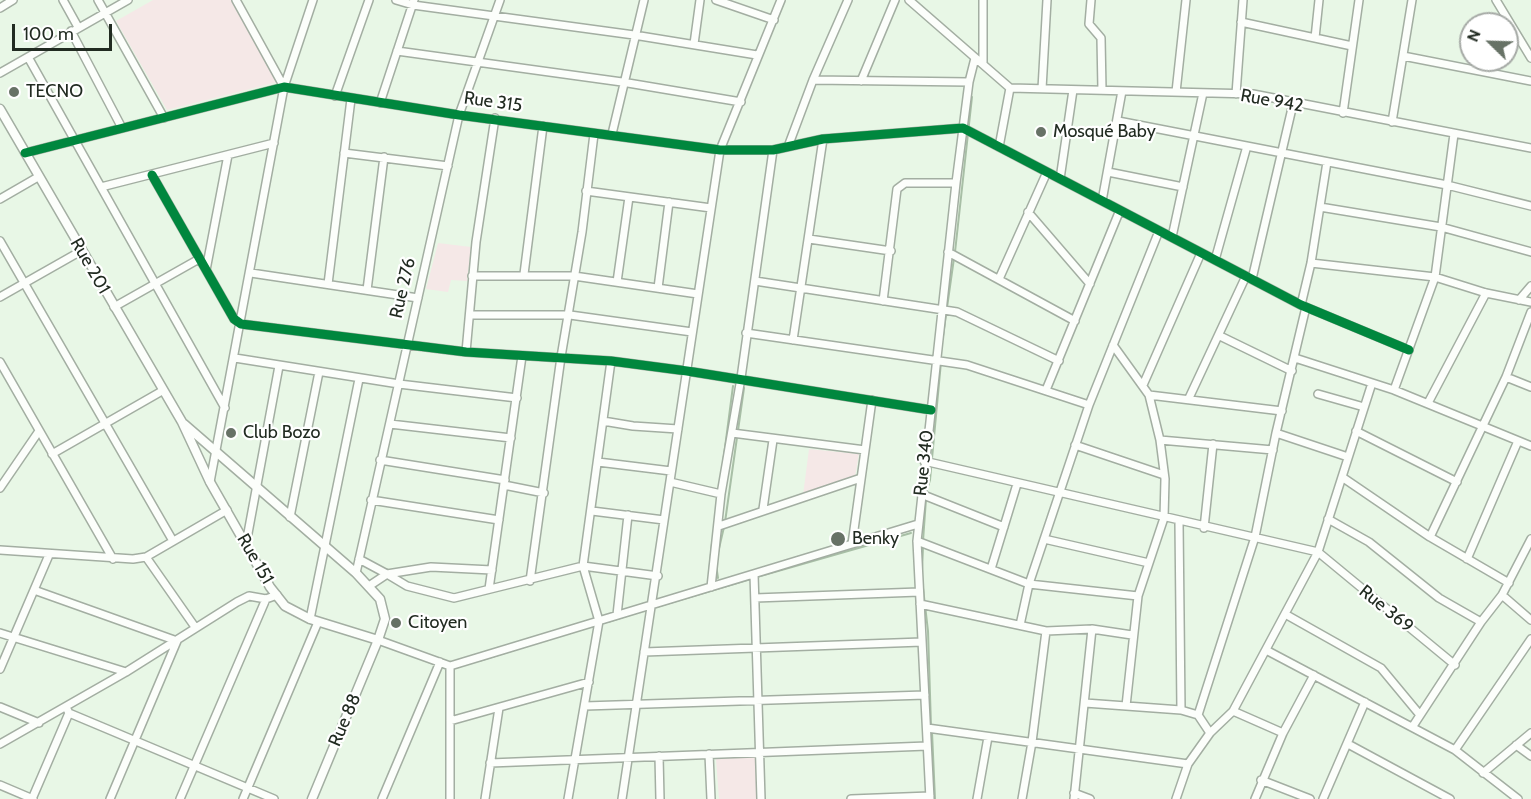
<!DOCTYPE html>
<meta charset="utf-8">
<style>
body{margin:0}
#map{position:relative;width:1531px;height:799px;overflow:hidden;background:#e8f7e6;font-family:Cabin,sans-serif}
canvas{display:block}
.north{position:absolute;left:1459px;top:12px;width:60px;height:60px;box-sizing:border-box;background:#fff;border:2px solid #a6aaa6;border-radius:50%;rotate:293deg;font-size:16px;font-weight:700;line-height:24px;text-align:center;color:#212b21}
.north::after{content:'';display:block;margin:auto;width:21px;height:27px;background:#677266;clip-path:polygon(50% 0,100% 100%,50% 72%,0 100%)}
.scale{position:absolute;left:12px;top:24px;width:100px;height:27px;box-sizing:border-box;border:3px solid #212b21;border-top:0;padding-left:8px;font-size:18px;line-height:21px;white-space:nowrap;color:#212b21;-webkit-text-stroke:4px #fff;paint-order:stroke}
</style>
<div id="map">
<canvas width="1531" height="799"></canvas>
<div class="north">N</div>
<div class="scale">100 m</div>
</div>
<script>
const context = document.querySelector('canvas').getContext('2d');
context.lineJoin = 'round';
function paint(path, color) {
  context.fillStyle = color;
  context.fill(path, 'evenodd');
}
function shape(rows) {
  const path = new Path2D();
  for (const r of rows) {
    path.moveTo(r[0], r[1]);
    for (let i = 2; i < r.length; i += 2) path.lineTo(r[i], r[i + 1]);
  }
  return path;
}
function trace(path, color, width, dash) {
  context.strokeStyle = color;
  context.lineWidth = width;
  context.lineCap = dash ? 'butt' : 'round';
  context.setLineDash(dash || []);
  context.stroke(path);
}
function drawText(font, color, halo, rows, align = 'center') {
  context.font = font + ' Cabin,sans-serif';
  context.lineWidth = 4.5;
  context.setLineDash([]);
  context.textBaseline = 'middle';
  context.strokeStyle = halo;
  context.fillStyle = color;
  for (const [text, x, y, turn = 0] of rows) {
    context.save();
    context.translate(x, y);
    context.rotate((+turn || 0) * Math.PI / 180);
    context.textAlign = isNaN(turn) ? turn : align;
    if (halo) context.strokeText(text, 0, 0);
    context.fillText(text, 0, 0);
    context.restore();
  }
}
paint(shape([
 [153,0,232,0,278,82,167,110,116,21],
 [438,243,471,247,467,281,451,280,448,292,426,289],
 [809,449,859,454,855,477,803,495],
 [754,756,757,759,759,799,719,799,716,759]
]), '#f5e8e7');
trace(shape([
 [955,252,972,97],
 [943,336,954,258],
 [723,463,733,386],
 [926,493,930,480,941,362],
 [725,522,744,388],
 [923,541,926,499],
 [717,557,724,527],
 [716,565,718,578],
 [922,571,923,547],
 [709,573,712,543],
 [757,577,911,533],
 [923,588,928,631,931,726],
 [653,608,751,579],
 [608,622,645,610],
 [479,661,559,636],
 [932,732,935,799]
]), '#a8bfa6', 2);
const minor = shape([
 [63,0,78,27],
 [98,0,164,118],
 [236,0,284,87],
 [396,0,413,5,634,35,757,55],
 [716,0,774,20],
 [909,0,1010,88],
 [1091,0,1089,24,1101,38,1102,90],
 [1319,0,1315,38,1352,46],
 [1496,0,1531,58],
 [0,8,13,0],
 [1241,22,1315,38],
 [71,31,122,128],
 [694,44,700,0],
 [397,51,622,82,741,102],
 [1403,56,1531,81],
 [28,57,225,408],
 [983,64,983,0],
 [0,73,128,0],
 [813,80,969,82],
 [861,81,895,0],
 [1010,88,1253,94,1531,148],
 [1042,89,1047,0],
 [1176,92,1186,0],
 [1236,94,1243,0],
 [335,96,369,0],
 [380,103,414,0],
 [1343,113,1359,0],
 [1118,121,1447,185,1531,206],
 [1392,122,1412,0],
 [612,134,644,0],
 [789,144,813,80,848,0],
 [999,147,1010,88],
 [25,153,284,87,459,115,720,150,773,150,823,139,963,128,1301,305,1409,350],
 [344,153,448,166],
 [1108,172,1183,187],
 [152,175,234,319,241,324,466,352,611,361,687,371,931,410],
 [1060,179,1073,90],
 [101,187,274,143],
 [586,191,711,208],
 [0,199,38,177],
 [1102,201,1122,91],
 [1320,207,1441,227,1531,252],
 [1028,212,1090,284],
 [1172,237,1203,93],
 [809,239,891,251],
 [0,241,173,541],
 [948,252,1075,321],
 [1215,260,1247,146],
 [1311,263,1435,277,1486,293,1531,302],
 [206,270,228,155],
 [251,273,418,298],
 [524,274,543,126],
 [472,276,574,276,698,294],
 [999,279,1047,172],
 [1252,279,1293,104],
 [755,281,957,312,1059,361],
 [617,282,629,197],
 [328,284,351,99],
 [658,288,669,202],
 [367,290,384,157],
 [0,297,81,251],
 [1519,300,1531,286],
 [883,301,897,189,905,183,956,183],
 [1301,305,1311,263,1327,162],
 [114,307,199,259],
 [470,315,570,315,692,332],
 [746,333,967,365,1089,405],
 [1220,336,1292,371],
 [793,340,823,139],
 [1113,345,1149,395,1160,440,1165,479,1164,518,1138,596,1126,706],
 [466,352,476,242,495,118],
 [235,358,399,384,517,398],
 [1295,358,1394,390,1531,446],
 [0,362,113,559],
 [1506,377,1531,387],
 [1143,385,1201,253],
 [1046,390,1120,210],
 [1394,390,1435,277,1454,134],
 [1318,394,1364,407],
 [1149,395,1282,411],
 [1189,398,1246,276],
 [1428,403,1486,293],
 [603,421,633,426,678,429],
 [390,424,511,438],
 [1356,431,1457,482],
 [732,433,865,450],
 [1276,433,1348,457],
 [1160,440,1273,450],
 [1075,445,1164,475],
 [52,454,162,391],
 [380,460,505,480],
 [924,461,1318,552,1455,665],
 [598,462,671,471],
 [1342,477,1430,537,1509,583],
 [210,482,284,87,313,0],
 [670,482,721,494],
 [504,485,544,493],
 [0,488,39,431],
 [921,494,1004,527],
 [371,500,499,520],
 [763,509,773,440],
 [592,511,664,520],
 [290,517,319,372],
 [1328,519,1369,542,1439,598,1481,622],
 [1179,522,1181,710],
 [719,526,861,478],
 [1204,528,1213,444],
 [1430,537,1506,377,1531,312],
 [1044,539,1149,563],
 [917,541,1029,584,1138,596],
 [246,544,279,366],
 [852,544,872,400],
 [0,550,133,559,146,557,227,510],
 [146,557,195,627],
 [359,559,387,574,431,567,492,570],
 [1467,559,1518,441],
 [991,569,1017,484],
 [356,573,459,115,500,0],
 [754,574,761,799],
 [530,581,561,357,582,232,594,134],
 [369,586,387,574,407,586,454,598,583,566,658,576],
 [711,587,721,494,741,378,773,150],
 [489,589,522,356],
 [34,590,177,641,110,799],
 [1502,595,1531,620],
 [755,598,919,592],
 [920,604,1046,631,1092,629,1132,635],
 [1285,614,1381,668,1420,715],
 [617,615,628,515],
 [310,619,359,379],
 [1020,625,1029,584,1089,405,1159,231],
 [0,633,126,672],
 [378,640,450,666,918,524],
 [1266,650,1455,750,1518,799],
 [644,652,922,642],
 [0,669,49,555],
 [1085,703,1181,710,1198,715,1210,733],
 [585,706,925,695],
 [0,707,39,723],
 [66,707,69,713,274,799],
 [1233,711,1283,733],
 [1198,715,1255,537,1276,433,1306,307],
 [450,721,589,682],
 [1413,726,1481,622,1502,595,1531,539],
 [927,728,1188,764],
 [0,744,126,672,237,602,249,596,266,599,277,595],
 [1348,744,1450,799],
 [1516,745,1531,756],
 [1455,750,1531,639],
 [709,754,711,799],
 [659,756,660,799],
 [490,763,927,746],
 [1483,773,1531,733],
 [1261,780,1310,799],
 [0,785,33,799],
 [1074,793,1090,799],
 [32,799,69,713],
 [180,799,266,599],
 [243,799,318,622],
 [382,799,440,662],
 [450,799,450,666],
 [485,799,499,708],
 [568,799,599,621,583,566,611,361],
 [622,799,720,150,781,0],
 [851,799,930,796],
 [930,799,917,541,956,183,969,82,975,58],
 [977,799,988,737],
 [1022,799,1032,742,1046,631],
 [1074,799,1092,629],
 [1176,799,1188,764,1210,733,1233,711,1318,552,1372,383],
 [1255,799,1283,733,1314,675],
 [1323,799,1365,702]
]);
const major = shape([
 [0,109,182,422,210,482,270,587,285,606,310,619,378,640],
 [184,424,356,573,380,599,385,619,378,640,312,799]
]);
trace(minor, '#a3aea2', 10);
trace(major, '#a3aea2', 11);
trace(minor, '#fcfefb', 7);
trace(major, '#fcfefb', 8);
trace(shape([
 [25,153,284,87,459,115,720,150,773,150,823,139,963,128,1301,305,1409,350],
 [152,175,234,319,241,324,466,352,611,361,687,371,931,410]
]), '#00873e', 9);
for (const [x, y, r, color] of [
 [14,92,6,"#677266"],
 [1041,132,6,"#677266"],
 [231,433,6,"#677266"],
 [838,539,8,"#677266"],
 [396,623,6,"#677266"]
]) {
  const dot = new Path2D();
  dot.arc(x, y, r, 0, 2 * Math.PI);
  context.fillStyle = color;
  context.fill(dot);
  trace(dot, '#fff', 2);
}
drawText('18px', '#212b21', '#fff', [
 ["TECNO",26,92],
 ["Mosqué Baby",1053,132],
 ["Club Bozo",243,433],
 ["Benky",852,539],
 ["Citoyen",408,623]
], 'left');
drawText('18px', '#212b21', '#fff', [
 ["Rue 942",1272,101,10],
 ["Rue 315",493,102,8],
 ["Rue 201",90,266,60],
 ["Rue 276",403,288,-77],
 ["Rue 340",924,463,-84],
 ["Rue 151",255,559,60],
 ["Rue 369",1386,609,39],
 ["Rue 88",345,720,-67]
]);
</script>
